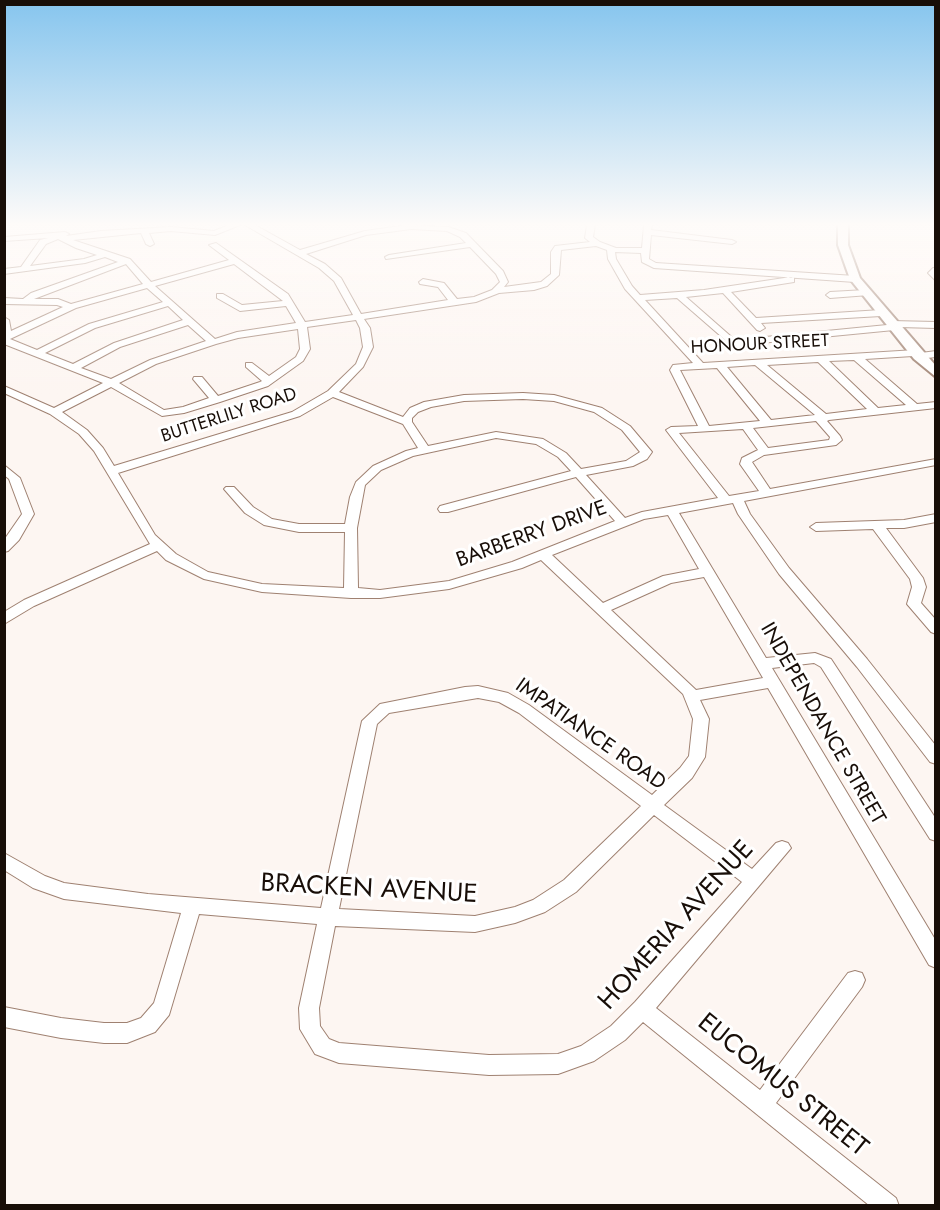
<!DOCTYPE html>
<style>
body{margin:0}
#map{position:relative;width:940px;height:1210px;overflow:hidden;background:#fdf6f2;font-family:Jost,sans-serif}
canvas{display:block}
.frame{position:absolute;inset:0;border:6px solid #180e08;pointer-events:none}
</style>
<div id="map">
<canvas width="940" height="1210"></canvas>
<div class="frame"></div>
</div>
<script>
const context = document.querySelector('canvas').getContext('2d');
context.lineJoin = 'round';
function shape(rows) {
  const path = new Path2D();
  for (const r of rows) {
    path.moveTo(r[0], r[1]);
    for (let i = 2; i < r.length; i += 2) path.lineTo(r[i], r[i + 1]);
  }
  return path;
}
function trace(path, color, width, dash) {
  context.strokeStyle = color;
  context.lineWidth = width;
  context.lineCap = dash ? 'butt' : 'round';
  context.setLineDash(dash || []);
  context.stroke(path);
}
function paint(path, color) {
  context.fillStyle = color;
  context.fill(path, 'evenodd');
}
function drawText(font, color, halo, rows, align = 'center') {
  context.font = font + ' Jost,sans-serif';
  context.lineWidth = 6;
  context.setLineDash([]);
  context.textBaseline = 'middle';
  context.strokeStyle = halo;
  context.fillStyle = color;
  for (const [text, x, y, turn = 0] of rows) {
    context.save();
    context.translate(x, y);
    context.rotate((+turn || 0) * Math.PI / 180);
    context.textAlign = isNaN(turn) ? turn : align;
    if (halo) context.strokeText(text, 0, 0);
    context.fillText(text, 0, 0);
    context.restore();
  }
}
const minor = shape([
 [229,225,240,225,215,235,171,231,149,233,154,244,150,246,146,244,141,233,73,240,130,259,151,282,229,260,209,245,216,243,288,294,305,322,353,315,334,281,319,268,245,225,255,225,300,250,365,231,408,225,448,227,466,233,503,271,508,282,504,287,541,282,551,274,551,252,555,246,590,242,585,238,587,225,595,225,593,237,600,242,616,248,642,248,644,225,652,225,651,230,732,240,736,242,732,244,651,235,649,259,656,263,855,276,859,279,855,282,654,268,642,262,641,253,615,252,616,259,632,286,640,295,704,290,791,277,794,278,794,282,731,292,756,318,881,310,886,313,881,316,761,323,765,328,760,331,757,330,723,293,686,297,735,340,887,325,891,321,936,322,936,328,899,327,894,330,740,345,743,348,738,351,677,298,645,300,703,363,916,350,921,353,936,351,936,357,918,359,913,356,865,359,917,404,936,402,936,408,829,420,827,421,840,436,842,440,836,445,764,455,752,462,770,489,936,459,936,465,744,501,750,514,789,568,867,659,936,746,936,764,930,762,857,667,779,574,738,514,733,503,679,513,766,658,815,653,831,659,936,819,936,841,930,839,821,667,814,663,772,668,936,941,936,968,929,965,768,688,700,700,709,719,705,757,692,778,664,805,752,869,776,843,782,841,788,843,791,848,656,1008,760,1090,848,973,855,971,862,973,865,980,862,987,776,1103,896,1198,899,1206,870,1206,643,1022,625,1040,594,1061,558,1074,489,1075,339,1063,315,1054,300,1029,299,1008,317,924,199,914,169,1015,155,1032,127,1043,104,1043,61,1038,4,1027,4,1007,61,1018,104,1023,127,1023,141,1018,154,1003,181,913,64,899,33,888,4,870,4,853,45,876,64,883,148,894,321,908,362,721,380,704,465,687,478,686,508,693,529,705,652,795,680,768,689,756,693,719,683,694,541,560,522,568,449,589,380,598,351,598,262,592,204,579,166,560,157,551,34,606,4,624,4,612,24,600,150,544,94,451,79,434,50,414,4,393,4,386,54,408,103,383,4,344,4,317,9,320,11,331,63,307,57,305,4,304,4,298,23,299,31,293,118,262,105,257,85,263,4,274,4,269,21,267,40,240,48,238,4,241,4,237,65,232,69,234,66,236,101,231,171,227,214,231,229,225],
 [411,229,447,231,460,237,466,243,389,255,385,257,386,259,470,247,496,274,500,282,492,290,474,297,457,299,444,283,423,279,419,282,420,284,438,287,448,300,361,314,341,278,325,264,306,254,366,235,411,229],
 [58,239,76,248,97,255,84,259,30,266,46,244,58,239],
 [596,246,607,250,608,259,625,289,693,363,673,365,670,370,698,426,671,427,666,430,718,498,642,512,625,518,586,475,633,466,647,459,652,452,630,426,602,408,554,395,523,393,464,395,424,402,410,408,403,417,339,392,363,367,373,347,370,328,364,319,476,302,499,293,534,290,547,286,559,275,561,250,596,246],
 [126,264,143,284,71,304,58,299,34,299,126,264],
 [234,264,283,301,242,305,223,294,217,294,217,298,240,311,286,306,296,323,237,332,215,339,155,286,234,264],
 [147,288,163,302,89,324,37,350,10,339,76,308,147,288],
 [168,306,183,320,114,343,73,364,45,353,95,328,168,306],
 [356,320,360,328,363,347,356,364,328,391,292,412,114,466,103,448,87,430,62,412,111,387,162,416,184,413,220,402,268,386,303,361,310,349,307,327,356,320],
 [188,325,206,341,150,360,111,379,81,368,120,347,188,325],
 [298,329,300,349,296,357,269,376,252,363,246,363,246,367,262,381,260,382,218,396,202,377,194,377,193,379,209,398,183,407,164,410,119,383,156,364,216,344,238,338,298,329],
 [854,360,906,405,878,408,829,361,854,360],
 [818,362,867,409,826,414,767,365,818,362],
 [755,365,815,415,771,420,727,367,755,365],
 [717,368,760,421,709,426,680,370,717,368],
 [333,397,403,424,418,448,406,451,373,466,356,482,350,497,345,524,299,524,272,519,253,507,234,487,226,487,224,489,245,513,264,525,299,532,345,532,344,588,262,584,208,572,176,554,155,535,118,473,300,416,333,397],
 [523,399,554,401,594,412,622,430,640,452,626,461,581,469,566,453,543,439,496,432,428,446,412,422,412,418,418,412,431,407,464,401,523,399],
 [816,421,830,437,829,440,768,448,753,428,816,421],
 [743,429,758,450,742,458,740,464,759,491,729,496,679,433,743,429],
 [496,438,536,444,558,457,571,471,440,506,438,509,440,512,448,512,576,477,615,521,512,562,449,581,380,590,358,588,357,528,365,485,381,470,413,456,496,438],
 [668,515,699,569,663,576,603,603,552,555,644,519,668,515],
 [704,577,763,678,696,690,611,610,671,583,704,577],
 [478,698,499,702,519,713,641,806,564,880,533,900,515,907,475,916,339,909,377,724,389,713,478,698],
 [654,815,742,882,635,1002,611,1026,581,1046,558,1054,489,1055,339,1043,329,1039,320,1026,319,1008,335,926,475,932,515,923,545,912,576,892,654,815],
 [933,268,936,268,936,281,928,273,933,268],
 [866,290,870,293,869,295,830,298,826,295,830,292,866,290],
 [4,465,20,478,34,514,19,540,8,551,4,552,4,540,22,514,9,479,4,475,4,465],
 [936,514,936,522,904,528,886,528,923,578,926,587,921,603,936,620,936,634,931,632,907,604,912,587,910,579,873,529,816,531,810,527,816,523,904,520,936,514]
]);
const major = shape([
 [838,225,848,225,848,245,860,278,936,366,936,377,914,359,850,279,838,245,838,225]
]);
trace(minor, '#9f8171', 2);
trace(major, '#9f8171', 4);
paint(minor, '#fff');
paint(major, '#fff');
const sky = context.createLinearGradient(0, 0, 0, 394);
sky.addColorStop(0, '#86c5ee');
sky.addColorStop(0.57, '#fefbf9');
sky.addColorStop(1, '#fefbf900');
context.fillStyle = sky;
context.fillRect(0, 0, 940, 394);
drawText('18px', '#180e08', '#fff', [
 ["HONOUR STREET",760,345,-3],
 ["BUTTERLILY ROAD",229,416,-18]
]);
drawText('21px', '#180e08', '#fff', [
 ["BARBERRY DRIVE",532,535,-20],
 ["INDEPENDANCE STREET",822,724,60],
 ["IMPATIANCE ROAD",590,735,35]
]);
drawText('26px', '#180e08', '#fff', [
 ["BRACKEN AVENUE",369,890,3],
 ["HOMERIA AVENUE",677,926,-48],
 ["EUCOMUS STREET",782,1086,39]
]);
</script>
